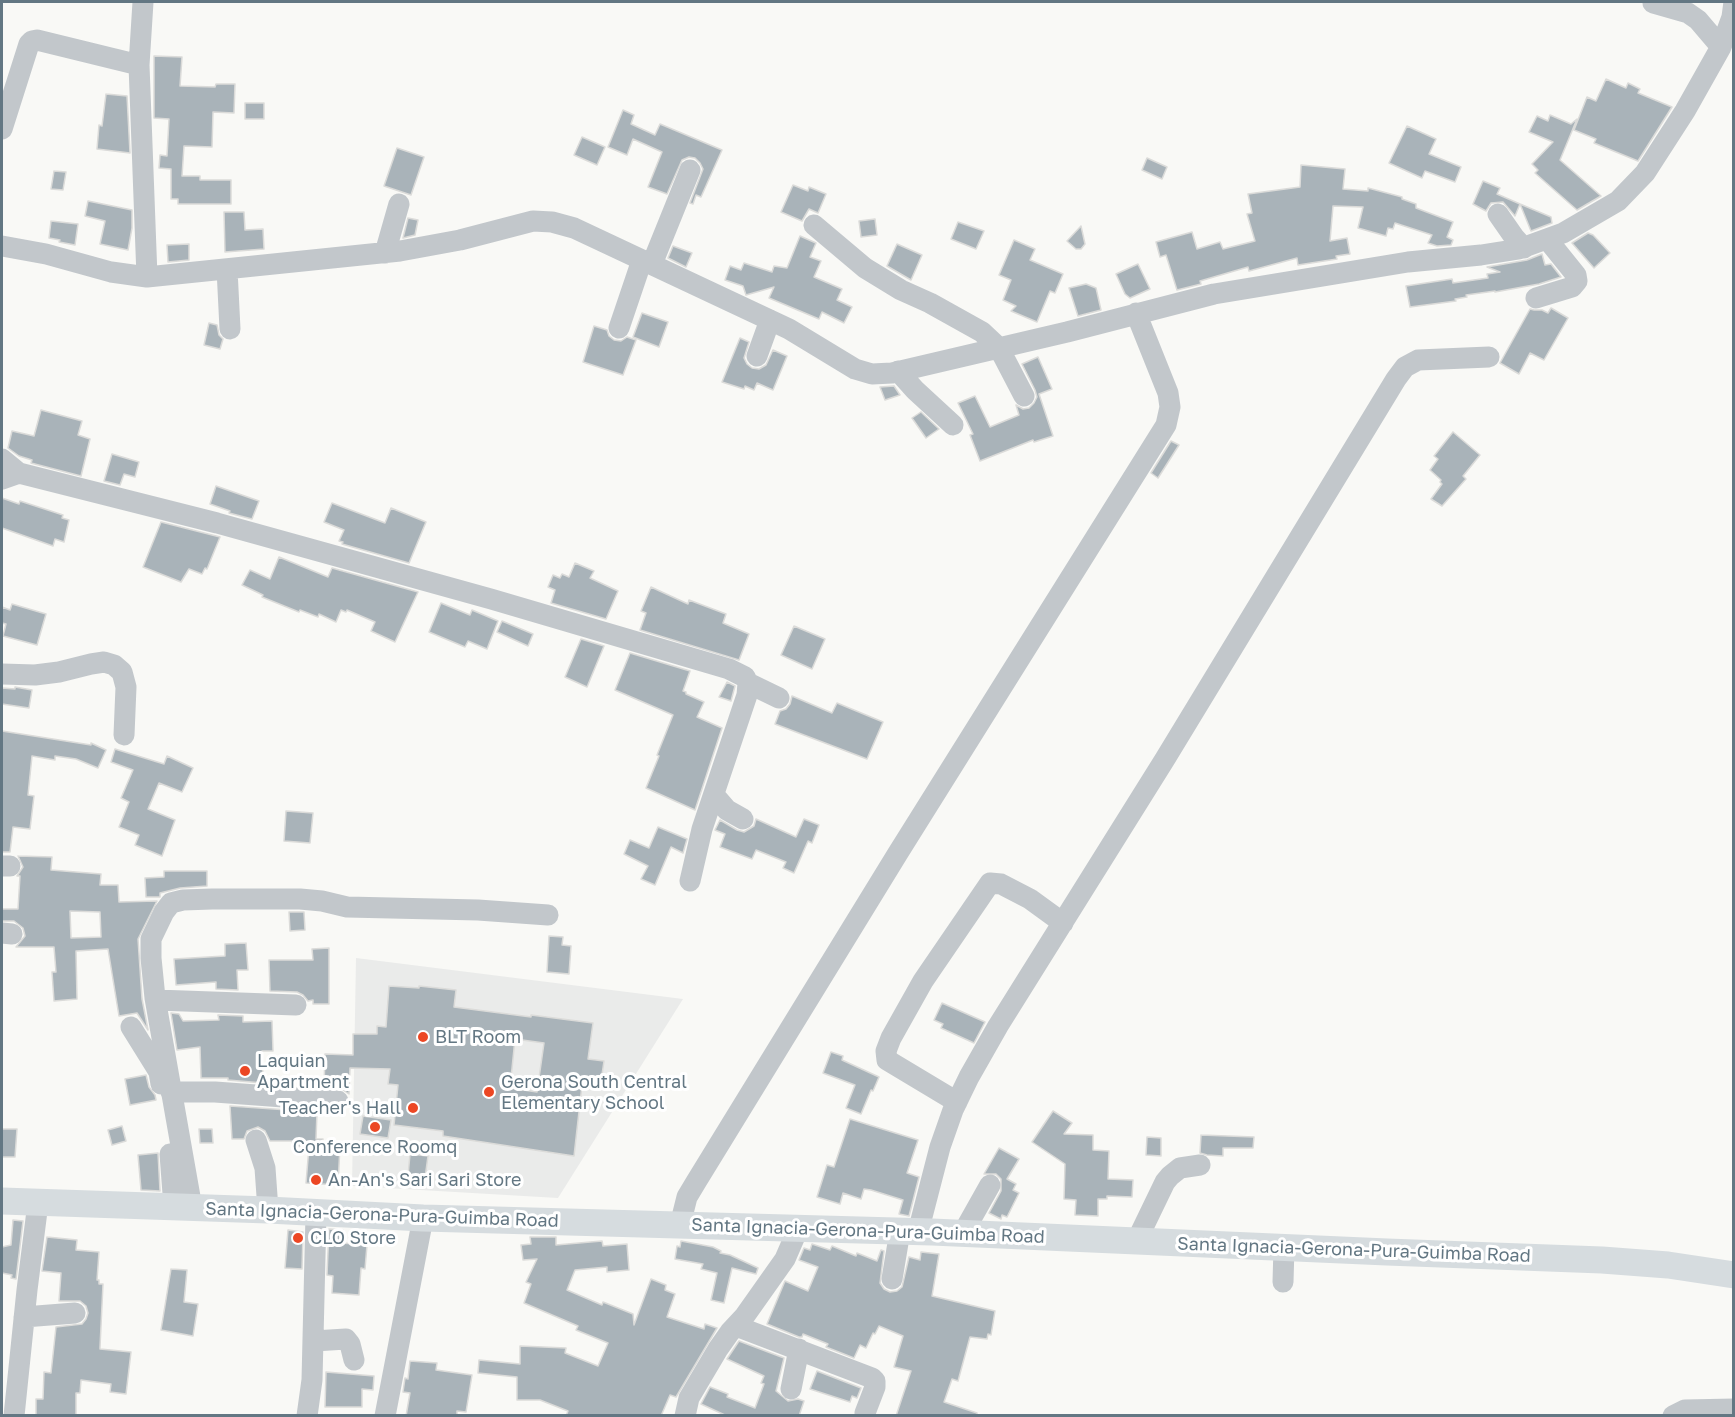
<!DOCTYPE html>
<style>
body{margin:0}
#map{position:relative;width:1735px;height:1417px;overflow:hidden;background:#f9f9f6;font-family:"Golos Text",sans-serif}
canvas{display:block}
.frame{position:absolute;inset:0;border:3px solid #637783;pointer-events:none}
</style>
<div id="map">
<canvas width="1735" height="1417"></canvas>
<div class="frame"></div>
</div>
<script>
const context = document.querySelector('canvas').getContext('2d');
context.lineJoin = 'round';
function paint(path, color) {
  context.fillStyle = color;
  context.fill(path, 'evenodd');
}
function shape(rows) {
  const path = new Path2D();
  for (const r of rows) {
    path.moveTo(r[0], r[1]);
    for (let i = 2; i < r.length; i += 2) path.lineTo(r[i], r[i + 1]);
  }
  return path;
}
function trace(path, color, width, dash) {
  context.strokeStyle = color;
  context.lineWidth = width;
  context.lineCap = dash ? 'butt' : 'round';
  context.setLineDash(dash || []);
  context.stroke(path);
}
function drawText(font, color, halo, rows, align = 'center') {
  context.font = font + ' "Golos Text",sans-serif';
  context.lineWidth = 6;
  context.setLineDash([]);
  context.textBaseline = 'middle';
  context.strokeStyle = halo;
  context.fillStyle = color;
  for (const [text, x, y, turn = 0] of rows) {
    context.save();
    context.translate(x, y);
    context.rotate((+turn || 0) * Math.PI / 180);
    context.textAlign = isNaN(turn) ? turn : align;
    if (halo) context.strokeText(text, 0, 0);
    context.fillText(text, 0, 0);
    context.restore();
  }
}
paint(shape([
 [356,958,683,999,558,1198,352,1186]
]), '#eaebea');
const building = shape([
 [154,56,182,57,180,86,215,87,216,84,235,84,234,113,213,112,212,147,184,146,182,176,200,176,200,180,231,180,231,204,178,204,178,199,171,199,171,169,159,168,160,155,167,156,169,119,154,118,154,56],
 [1606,79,1626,88,1628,83,1640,89,1638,93,1672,107,1638,161,1594,143,1596,139,1574,130,1587,97,1596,101,1606,79],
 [106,94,127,96,130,153,97,149,99,125,102,126,106,94],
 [245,103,264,103,264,119,245,119,245,103],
 [623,110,634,115,631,124,655,135,660,124,722,150,701,197,696,195,693,204,690,203,703,169,700,163,695,158,689,157,682,160,667,194,648,187,662,152,633,139,627,155,608,147,623,110],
 [1550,115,1571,124,1577,119,1560,160,1601,196,1577,210,1535,173,1538,170,1532,164,1553,142,1529,132,1537,116,1548,121,1550,115],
 [1407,126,1436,139,1429,154,1461,167,1455,182,1425,171,1422,178,1389,163,1407,126],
 [582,137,605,147,597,165,574,155,582,137],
 [397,148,424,157,411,195,384,186,397,148],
 [1147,158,1167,167,1162,179,1142,170,1147,158],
 [1301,165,1345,169,1343,189,1368,191,1368,188,1402,197,1402,199,1416,204,1416,208,1453,222,1447,237,1453,240,1451,245,1437,246,1428,243,1432,235,1395,223,1393,229,1388,228,1386,236,1358,228,1363,207,1333,206,1330,241,1347,238,1350,254,1336,256,1337,259,1298,265,1297,258,1249,271,1248,267,1200,281,1201,284,1177,290,1166,255,1160,257,1156,242,1192,232,1197,249,1220,242,1223,249,1255,241,1247,214,1252,213,1248,194,1300,187,1301,165],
 [54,171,66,172,63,190,51,189,54,171],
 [1483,181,1500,188,1497,194,1520,204,1515,216,1503,202,1491,203,1486,211,1473,204,1483,181],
 [793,185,808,191,809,187,826,194,818,213,809,209,802,221,781,212,793,185],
 [88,201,132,210,132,228,128,250,100,244,105,221,85,216,88,201],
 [1520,204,1551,217,1552,223,1531,231,1520,204],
 [224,212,244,212,245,230,263,229,264,249,225,252,224,212],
 [408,218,418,220,415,235,403,238,408,218],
 [875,219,877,235,861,237,859,221,875,219],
 [51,221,78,224,75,245,59,242,60,240,49,238,51,221],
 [958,222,984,231,976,249,951,239,958,222],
 [1081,226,1085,244,1081,249,1076,249,1067,241,1081,226],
 [1588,233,1593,235,1610,253,1594,268,1572,243,1588,233],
 [800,236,816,243,810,257,821,261,814,277,842,289,837,300,852,307,844,323,822,312,819,319,769,298,774,287,746,295,743,286,725,280,730,266,741,270,744,263,772,272,774,266,787,268,800,236],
 [1014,240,1035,249,1030,260,1063,274,1055,293,1050,291,1037,322,1011,311,1016,306,1003,300,1011,280,999,275,1014,240],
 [189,244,189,260,168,262,167,245,189,244],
 [897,244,922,255,911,280,887,266,897,244],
 [673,246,692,253,686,267,668,258,673,246],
 [1542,254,1545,265,1551,264,1561,277,1539,284,1495,292,1495,291,1466,295,1467,297,1455,299,1456,301,1410,307,1406,286,1452,279,1453,283,1488,278,1487,274,1500,272,1487,267,1527,260,1542,254],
 [1138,264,1150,289,1130,298,1125,294,1116,274,1138,264],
 [1086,284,1096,288,1101,310,1078,316,1069,288,1086,284],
 [1551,308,1568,318,1544,360,1530,353,1519,374,1500,363,1530,309,1534,310,1542,310,1548,313,1551,308],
 [642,313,668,322,659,347,633,337,642,313],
 [209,323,217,325,219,335,223,339,220,349,204,345,209,323],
 [594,326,607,330,609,336,614,340,621,341,627,337,636,340,623,375,583,362,594,326],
 [740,338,749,342,744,358,747,364,752,368,759,369,766,365,773,350,787,356,773,390,757,383,754,390,745,386,744,389,722,382,740,338],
 [1038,357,1052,389,1039,394,1053,436,1034,442,1033,440,980,461,970,435,973,434,958,403,975,396,990,427,1019,415,1016,405,1023,409,1029,408,1034,403,1037,397,1035,390,1022,364,1038,357],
 [894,386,900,395,885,400,880,387,894,386],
 [41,410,82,421,78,435,90,439,81,476,31,463,32,460,19,456,8,448,12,431,34,436,41,410],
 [921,412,939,429,926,438,912,418,921,412],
 [1453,432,1480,455,1463,476,1466,479,1442,506,1431,499,1442,484,1440,482,1441,480,1430,470,1438,459,1434,456,1453,432],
 [1171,441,1179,445,1158,478,1151,473,1171,441],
 [112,454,139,462,135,477,124,474,120,485,104,481,112,454],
 [216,486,259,501,252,519,229,513,230,511,210,504,216,486],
 [2,498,19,504,20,501,63,515,62,518,69,520,64,542,55,539,53,546,2,528,2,498],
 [332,503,385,523,391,508,426,522,409,563,342,544,343,542,339,541,344,530,324,522,332,503],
 [161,522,220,537,207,569,205,568,202,574,189,569,181,582,143,567,161,522],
 [279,557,328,577,332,568,418,592,395,642,371,631,375,622,347,610,346,612,341,610,336,622,319,614,318,617,300,610,299,612,262,597,263,595,242,585,250,570,270,579,279,557],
 [575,563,594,571,590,578,618,591,606,619,551,603,555,590,548,587,553,575,560,578,562,574,569,577,575,563],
 [651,587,688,604,689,600,726,614,723,623,749,634,739,660,640,630,646,613,641,611,651,587],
 [441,603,470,615,472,610,498,621,487,649,468,641,465,647,429,632,441,603],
 [12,604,46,614,37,645,3,636,6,624,2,623,2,607,10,610,12,604],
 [502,621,533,634,528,646,497,632,502,621],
 [794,626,825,639,812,669,781,655,794,626],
 [581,639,604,646,587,687,565,677,581,639],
 [630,653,690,671,683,691,686,692,686,694,704,702,697,717,722,728,695,810,646,788,659,756,657,755,673,715,615,690,630,653],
 [727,682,735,686,731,701,719,697,727,682],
 [15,687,32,690,29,708,2,704,2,688,15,689,15,687],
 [792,696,832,713,837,703,883,722,867,759,775,724,780,711,786,709,790,704,792,696],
 [2,731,91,745,91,743,106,750,98,768,76,759,55,756,55,760,32,756,28,795,34,796,30,829,13,827,10,852,2,852,2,731],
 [115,749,164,764,167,756,193,768,182,792,159,783,148,809,175,820,162,856,135,845,139,835,119,827,129,802,121,798,133,770,111,762,115,749],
 [286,811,313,813,310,843,284,841,286,811],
 [756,819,796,837,804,819,819,825,812,843,808,841,794,873,783,868,786,862,756,850,752,859,720,847,725,834,715,830,720,820,737,830,744,832,754,826,756,819],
 [658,827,687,839,683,853,671,847,655,885,641,879,648,866,624,854,630,840,649,848,658,827],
 [18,856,52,857,51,870,101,874,100,885,118,885,119,902,157,901,138,939,142,999,148,1030,137,1013,119,1016,108,949,76,951,77,999,54,1001,52,972,56,972,54,947,16,947,25,936,23,928,14,921,2,921,2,909,18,909,20,876,17,876,23,867,18,856],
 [70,911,100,912,101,937,71,938,70,911],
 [164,871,207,871,207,886,180,888,160,893,160,897,146,897,145,878,164,877,164,871],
 [289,912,304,912,305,930,290,931,289,912],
 [549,936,563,937,562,945,571,946,569,974,547,972,549,936],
 [246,943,248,970,237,970,238,990,216,989,216,982,176,985,174,959,225,956,225,944,246,943],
 [329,948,329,1004,313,1004,313,1000,308,1001,303,995,297,992,270,991,269,960,313,960,312,949,329,948],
 [389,986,419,988,419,986,456,990,454,1007,531,1017,531,1015,593,1023,588,1059,604,1061,600,1088,582,1085,574,1156,443,1136,443,1131,394,1125,398,1085,388,1084,390,1069,350,1068,349,1094,340,1088,324,1087,325,1054,353,1055,353,1034,377,1034,377,1026,386,1027,389,986],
 [515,1039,544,1043,537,1092,510,1088,515,1039],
 [942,1003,985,1022,974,1043,941,1028,943,1024,934,1020,942,1003],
 [171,1013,179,1014,183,1021,219,1020,218,1015,243,1016,243,1022,272,1021,273,1051,262,1051,263,1083,228,1080,228,1078,201,1078,200,1047,177,1050,171,1013],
 [831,1052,843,1056,842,1060,879,1077,873,1091,871,1090,861,1114,846,1108,855,1085,823,1073,831,1052],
 [146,1075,149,1087,155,1095,156,1100,130,1105,125,1079,146,1075],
 [230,1106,317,1112,316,1139,323,1139,322,1145,340,1146,338,1185,306,1183,309,1147,292,1146,292,1141,270,1141,265,1131,258,1127,247,1131,244,1139,232,1139,230,1106],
 [1053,1111,1072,1123,1064,1134,1093,1135,1093,1150,1109,1151,1108,1179,1133,1180,1132,1197,1107,1196,1107,1199,1098,1199,1098,1216,1075,1215,1076,1200,1064,1199,1065,1164,1032,1142,1053,1111],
 [363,1116,391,1120,388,1138,360,1134,363,1116],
 [850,1119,918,1140,907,1173,919,1177,909,1216,899,1214,903,1200,871,1190,864,1189,861,1199,843,1193,840,1204,817,1197,827,1165,834,1167,850,1119],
 [122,1126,126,1141,112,1145,108,1130,122,1126],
 [2,1129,17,1129,15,1157,2,1157,2,1129],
 [199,1129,212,1129,213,1143,200,1143,199,1129],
 [1201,1135,1254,1137,1253,1148,1223,1148,1223,1156,1207,1155,1200,1153,1201,1135],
 [1147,1137,1161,1138,1161,1156,1146,1155,1147,1137],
 [999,1148,1019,1159,1007,1179,1016,1184,1013,1190,1019,1193,1007,1217,1002,1215,1001,1219,989,1213,1001,1191,1001,1179,996,1174,984,1174,999,1148],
 [158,1153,160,1191,141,1190,138,1155,158,1153],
 [410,1154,428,1156,425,1178,408,1176,410,1154],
 [13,1220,23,1221,16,1279,11,1278,12,1275,2,1273,2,1247,11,1245,13,1220],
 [329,1229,343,1230,342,1243,367,1245,365,1269,361,1268,359,1295,332,1293,333,1276,327,1275,329,1229],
 [288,1230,303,1232,302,1269,285,1268,288,1230],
 [47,1237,77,1240,76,1250,99,1252,97,1280,99,1280,99,1284,103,1284,100,1347,100,1349,131,1352,126,1394,110,1392,111,1384,81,1380,80,1393,76,1393,76,1416,36,1416,36,1399,43,1399,44,1372,51,1373,56,1327,82,1324,86,1319,88,1313,86,1306,80,1301,59,1301,61,1273,42,1271,47,1237],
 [530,1237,556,1237,556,1245,602,1241,603,1246,627,1244,629,1270,607,1272,607,1267,575,1270,567,1290,602,1305,603,1302,633,1314,634,1325,651,1279,666,1285,665,1290,675,1294,667,1317,704,1329,705,1324,717,1328,676,1397,670,1395,661,1416,566,1416,568,1411,540,1400,517,1400,517,1377,478,1373,479,1360,520,1364,520,1346,566,1348,565,1353,598,1366,608,1343,576,1330,578,1326,524,1303,531,1284,526,1282,537,1259,523,1260,521,1245,531,1244,530,1237],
 [681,1241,713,1247,721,1251,720,1253,730,1255,758,1268,756,1274,732,1268,724,1303,711,1300,717,1273,701,1269,703,1264,675,1259,677,1246,680,1247,681,1241],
 [812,1244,830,1250,832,1246,856,1256,857,1253,877,1261,881,1250,884,1251,880,1283,884,1289,890,1292,897,1291,902,1287,909,1257,920,1260,921,1252,939,1254,932,1296,995,1311,991,1335,988,1334,987,1339,970,1337,958,1381,952,1379,944,1402,977,1413,977,1416,896,1416,911,1371,894,1367,903,1336,879,1326,875,1334,873,1333,866,1348,860,1345,854,1358,826,1347,828,1344,803,1334,802,1337,799,1337,767,1324,785,1281,808,1291,818,1267,799,1260,804,1248,810,1250,812,1244],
 [171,1269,187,1270,184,1302,198,1304,193,1336,161,1330,171,1269],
 [739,1341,784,1358,776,1391,788,1401,798,1399,804,1401,799,1416,727,1416,701,1404,710,1387,728,1394,727,1397,755,1408,764,1384,761,1383,764,1376,727,1359,739,1341],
 [410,1361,437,1363,436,1370,472,1375,466,1412,457,1411,457,1416,406,1416,410,1393,403,1392,405,1378,408,1379,410,1361],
 [817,1371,861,1388,857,1398,852,1396,850,1402,810,1389,817,1371],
 [326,1372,374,1376,373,1390,362,1389,362,1407,325,1407,326,1372]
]);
paint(building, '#a9b3b9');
trace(building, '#dbdbd9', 1.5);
trace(shape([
 [143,2,139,65,147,277],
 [1653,3,1688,13,1698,20,1721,47],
 [2,129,29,44,32,41,37,40,139,65],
 [1498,214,1514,237,1524,248],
 [814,225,865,268,901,290,930,303,982,332,999,348,1024,396],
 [2,246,46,254,111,272,147,277,400,251,460,240,533,221,552,222,574,228,789,329,855,369,872,374,892,373,1067,332,1214,294,1408,262,1481,255,1519,249,1563,233,1618,201,1645,173,1685,111,1721,47,1732,17,1734,2],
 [385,253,399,204],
 [652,264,690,170],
 [227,269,230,329],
 [1536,298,1572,287,1577,281,1576,275,1547,239],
 [619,328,642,260],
 [757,356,770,320],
 [898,371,915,390,953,425],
 [2,459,19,473],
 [2,479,19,473,217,523,491,599,729,669,745,677,748,683,747,695,702,829,690,881],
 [2,674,35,675,59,672,91,664,104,662,114,665,122,672,126,687,124,735],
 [748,683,779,698],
 [714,795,727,810,743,819],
 [2,866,10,866],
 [2,933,12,934],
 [156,1000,296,1005],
 [131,1027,159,1072,161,1084],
 [171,1092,215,1092,338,1101],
 [957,1102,887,1060,886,1051,891,1038,923,981,990,883,1001,884,1030,899,1063,923],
 [256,1140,265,1168,268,1210],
 [170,1154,174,1207],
 [192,1208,155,998,151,958,151,939,164,912,171,903,183,900,212,899,300,899,322,901,347,907,478,910,548,915],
 [680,1225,687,1197,696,1182,898,853,1166,425,1170,407,1168,393,1136,313],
 [918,1232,940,1147,953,1110,969,1077,998,1026,1165,759,1396,379,1405,367,1418,360,1489,357],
 [963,1233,990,1185],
 [1137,1240,1165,1182,1170,1176,1180,1168,1200,1165],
 [892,1279,900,1231],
 [1283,1282,1284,1247],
 [24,1317,75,1313],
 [736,1326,872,1378,875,1381,875,1387,865,1413],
 [314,1341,346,1339,350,1344,354,1360],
 [791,1389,799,1349],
 [14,1416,27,1290,38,1203],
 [307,1416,312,1380,316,1214],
 [385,1416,423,1218],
 [685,1416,689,1398,718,1349,730,1332,744,1317,785,1259,798,1229],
 [1673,1416,1685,1410,1734,1409]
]), '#c2c7cb', 21);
trace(shape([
 [2,1201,268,1210,423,1218,932,1232,1387,1252,1602,1260,1668,1265,1734,1275]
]), '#d6dcdf', 27);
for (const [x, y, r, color] of [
 [423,1037,6,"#ec4724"],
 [245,1071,6,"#ec4724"],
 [489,1092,6,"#ec4724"],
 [413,1108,6,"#ec4724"],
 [375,1127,6,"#ec4724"],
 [316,1180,6,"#ec4724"],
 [298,1238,6,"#ec4724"]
]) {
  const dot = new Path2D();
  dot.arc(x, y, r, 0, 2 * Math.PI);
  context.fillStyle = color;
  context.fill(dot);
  trace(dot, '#fff', 2);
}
drawText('18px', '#637783', '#fff', [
 ["BLT Room",435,1037],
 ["Laquian",257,1061],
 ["Apartment",257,1082],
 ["Gerona South Central",501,1082],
 ["Elementary School",501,1103],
 ["Teacher's Hall",401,1108,"right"],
 ["Conference Roomq",375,1147,"center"],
 ["An-An's Sari Sari Store",328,1180],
 ["CLO Store",310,1238]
], 'left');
drawText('18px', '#637783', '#fff', [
 ["Santa Ignacia-Gerona-Pura-Guimba Road",382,1215,2],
 ["Santa Ignacia-Gerona-Pura-Guimba Road",868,1231,2],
 ["Santa Ignacia-Gerona-Pura-Guimba Road",1354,1250,2]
]);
</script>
